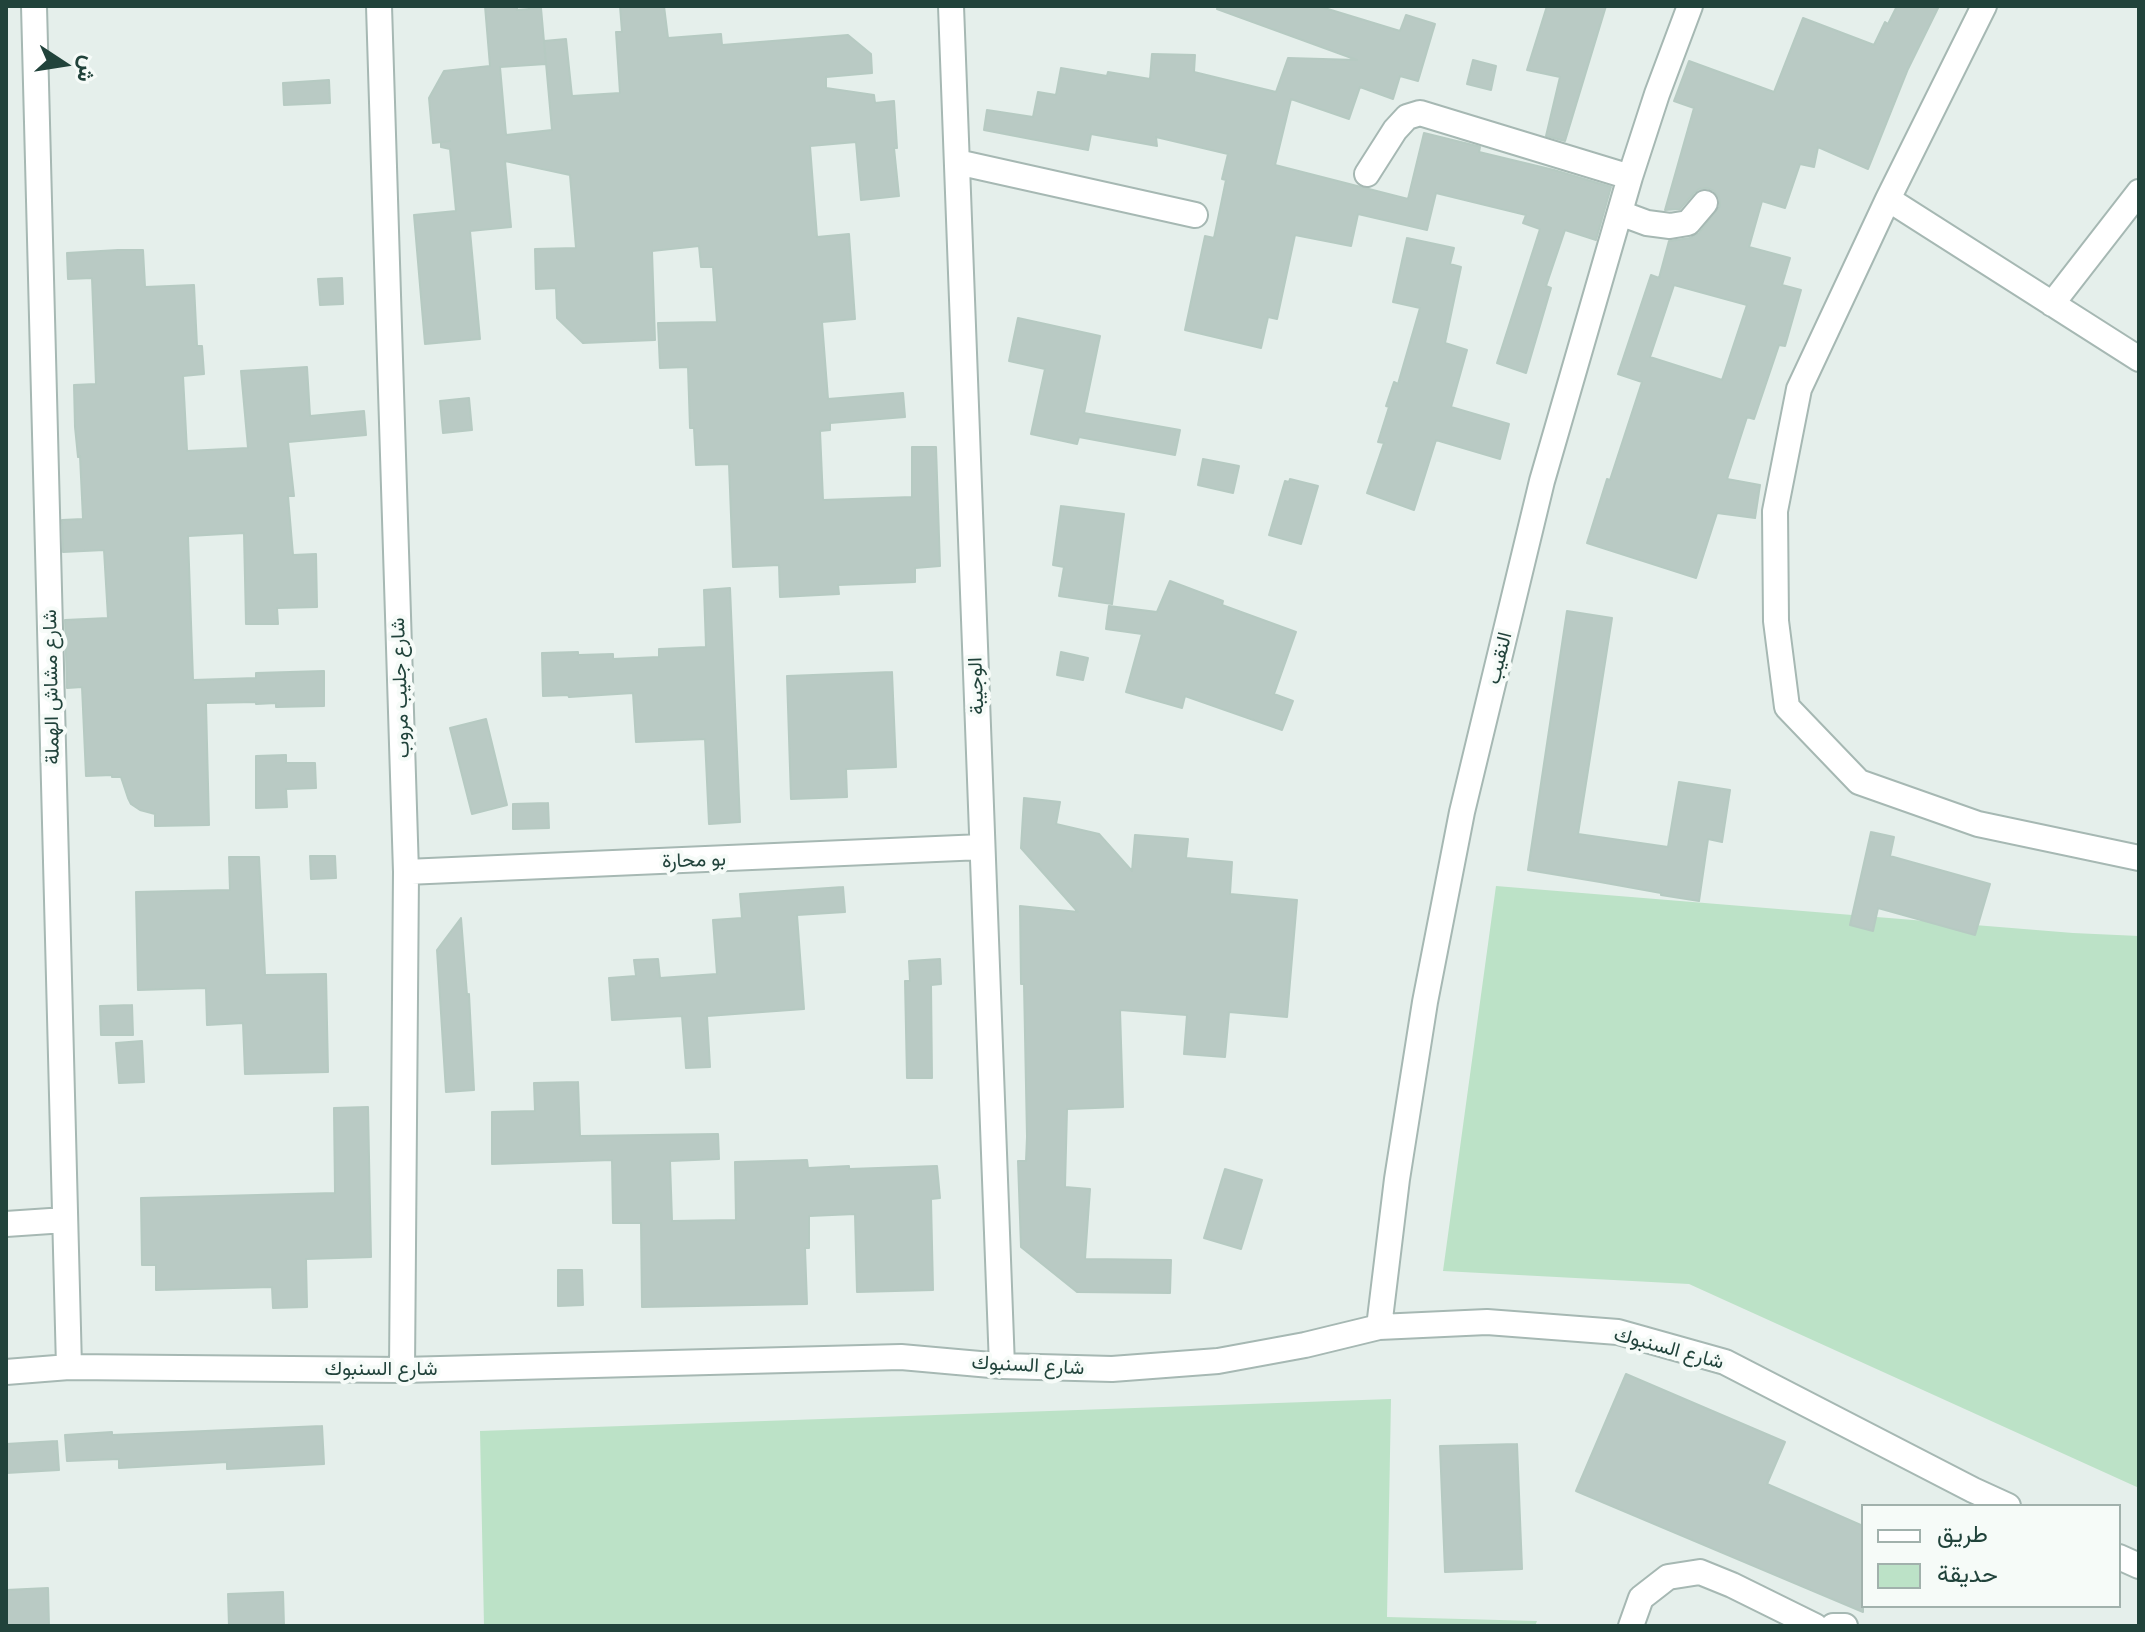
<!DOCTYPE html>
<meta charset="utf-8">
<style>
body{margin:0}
#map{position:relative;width:2145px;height:1632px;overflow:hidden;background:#e5efeb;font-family:Lato,Vazirmatn,sans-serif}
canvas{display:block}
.frame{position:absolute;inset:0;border:8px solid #21433b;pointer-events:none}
.legend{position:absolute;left:1861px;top:1504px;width:260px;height:104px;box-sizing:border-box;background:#f6fbf8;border:2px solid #a1b1ac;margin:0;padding:10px 14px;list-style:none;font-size:24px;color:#21433b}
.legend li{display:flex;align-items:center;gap:16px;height:40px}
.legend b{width:40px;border:2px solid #a1b1ac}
.north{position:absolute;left:24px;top:24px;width:80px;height:80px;-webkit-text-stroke:6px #f6fbf8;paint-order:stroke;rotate:102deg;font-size:22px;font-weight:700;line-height:32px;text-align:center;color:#21433b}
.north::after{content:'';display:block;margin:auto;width:28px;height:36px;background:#21433b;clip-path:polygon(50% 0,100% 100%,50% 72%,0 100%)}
</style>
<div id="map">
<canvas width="2145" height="1632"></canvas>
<div class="frame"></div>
<ul class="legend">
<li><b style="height:10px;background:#fff"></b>طريق</li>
<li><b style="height:22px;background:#bce2c7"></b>حديقة</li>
</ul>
<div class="north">ش</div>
</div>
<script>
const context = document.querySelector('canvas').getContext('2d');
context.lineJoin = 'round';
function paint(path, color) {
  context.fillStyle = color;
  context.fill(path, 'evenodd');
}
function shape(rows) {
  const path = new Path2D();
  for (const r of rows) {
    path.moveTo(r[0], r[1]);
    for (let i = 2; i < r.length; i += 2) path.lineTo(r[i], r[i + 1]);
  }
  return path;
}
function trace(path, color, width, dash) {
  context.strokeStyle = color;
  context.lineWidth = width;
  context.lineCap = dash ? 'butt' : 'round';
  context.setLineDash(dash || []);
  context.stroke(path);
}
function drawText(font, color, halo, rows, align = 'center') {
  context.font = font + ' Lato,Vazirmatn,sans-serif';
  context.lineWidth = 8;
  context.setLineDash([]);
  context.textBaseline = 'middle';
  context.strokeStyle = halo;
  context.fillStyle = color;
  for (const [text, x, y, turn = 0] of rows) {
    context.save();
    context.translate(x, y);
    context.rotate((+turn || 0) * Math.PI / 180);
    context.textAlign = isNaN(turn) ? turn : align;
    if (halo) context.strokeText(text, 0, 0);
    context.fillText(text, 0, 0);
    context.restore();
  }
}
paint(shape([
 [1496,886,2073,933,2139,936,2139,1488,1689,1284,1443,1271],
 [1391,1399,1387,1617,1537,1621,1535,1626,484,1626,480,1431]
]), '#bce2c7');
const building = shape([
 [485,6,517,6,517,10,541,8,546,64,500,67,506,135,552,130,544,41,566,39,572,96,620,93,616,32,622,32,620,6,664,6,668,38,721,34,722,45,848,35,871,54,872,73,826,77,826,88,874,95,875,103,894,101,897,148,894,148,899,196,861,200,856,142,810,146,817,237,849,234,855,319,822,322,828,399,903,393,905,417,830,423,830,430,820,431,823,500,912,497,912,447,936,447,940,566,915,568,915,582,838,585,839,594,780,597,779,565,733,567,729,464,696,465,694,428,690,428,688,367,660,368,658,323,717,322,713,267,701,267,699,246,652,251,655,340,583,343,557,318,556,288,536,289,535,249,576,248,570,175,505,161,511,227,470,231,480,339,425,344,414,215,456,211,450,149,441,147,441,142,450,141,433,143,429,98,444,71,490,66,485,6],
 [1218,6,1318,6,1400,31,1406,15,1435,24,1418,81,1400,76,1393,99,1360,87,1349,119,1291,99,1275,165,1408,199,1424,133,1477,146,1480,147,1479,152,1554,170,1611,187,1596,240,1565,230,1546,286,1551,288,1526,373,1497,363,1540,229,1523,223,1526,215,1436,193,1427,230,1358,214,1351,246,1295,235,1277,319,1268,317,1261,348,1185,330,1205,236,1214,238,1226,180,1222,179,1228,154,1156,137,1157,146,1091,134,1088,150,984,130,987,110,1033,117,1038,92,1056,95,1061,68,1107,76,1108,72,1150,79,1152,54,1195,55,1194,72,1276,92,1288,58,1357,60,1217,9,1218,6],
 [1547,6,1606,6,1565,141,1546,136,1560,77,1527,70,1547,6],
 [1897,6,1939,6,1908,69,1868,169,1818,147,1814,167,1800,164,1785,208,1762,201,1749,247,1790,258,1782,285,1801,290,1785,346,1779,345,1754,419,1747,417,1727,479,1760,485,1755,518,1717,513,1696,578,1587,543,1607,479,1610,480,1642,382,1618,374,1651,275,1659,278,1669,241,1690,238,1699,233,1720,206,1719,197,1714,191,1707,188,1699,189,1694,193,1680,209,1665,210,1694,108,1674,101,1689,61,1774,92,1803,18,1874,45,1885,22,1888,24,1897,6],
 [1674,285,1747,305,1722,380,1650,357,1674,285],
 [1473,60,1496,66,1491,90,1467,84,1473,60],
 [329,80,330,103,284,105,283,83,329,80],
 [1407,238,1454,248,1450,264,1461,267,1445,343,1467,350,1451,407,1509,424,1500,459,1436,440,1414,510,1367,493,1384,443,1378,442,1389,407,1386,406,1394,382,1398,384,1420,308,1393,302,1407,238],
 [118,250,143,250,145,287,194,285,197,346,202,346,204,374,183,376,187,451,248,448,241,371,307,367,310,416,364,411,366,435,288,442,294,496,288,496,293,555,316,554,317,607,277,608,278,624,246,624,244,533,188,536,193,680,256,678,256,673,324,671,324,706,276,707,276,703,256,704,256,702,206,703,209,825,155,826,155,814,140,810,131,804,128,798,121,777,112,777,112,775,86,776,82,687,67,688,65,620,108,618,104,550,63,552,62,520,83,519,80,456,78,457,75,427,74,385,96,384,92,278,68,279,67,253,118,250],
 [342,278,343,304,320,305,318,279,342,278],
 [1018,318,1100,336,1084,413,1180,430,1175,455,1079,437,1077,444,1031,434,1045,369,1009,361,1018,318],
 [469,398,472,430,443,433,440,401,469,398],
 [1203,459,1239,466,1233,493,1198,485,1203,459],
 [1290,479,1318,486,1301,544,1269,535,1285,481,1289,482,1290,479],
 [1061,506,1124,514,1112,604,1059,596,1064,567,1053,565,1061,506],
 [1170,581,1223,601,1222,605,1296,632,1274,694,1293,701,1282,730,1185,696,1182,708,1126,692,1142,634,1106,629,1109,606,1157,612,1170,581],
 [730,588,740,822,709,824,705,739,636,742,633,693,569,697,568,695,543,696,542,653,578,652,578,655,613,654,613,659,659,657,659,649,706,647,704,590,730,588],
 [1567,611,1612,618,1578,834,1668,847,1679,782,1730,790,1722,842,1708,839,1699,901,1661,895,1661,893,1600,882,1528,870,1567,611],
 [1061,652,1088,658,1083,680,1057,675,1061,652],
 [892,672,896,767,846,769,847,797,791,799,787,676,892,672],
 [486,719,507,805,472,814,450,728,486,719],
 [286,755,286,763,315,763,316,788,286,789,287,807,256,808,256,756,286,755],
 [1024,798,1060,802,1056,824,1099,834,1132,871,1135,835,1188,839,1186,858,1232,862,1230,894,1297,900,1287,1017,1229,1012,1225,1057,1184,1054,1187,1015,1120,1010,1123,1107,1067,1109,1065,1187,1090,1189,1085,1259,1171,1260,1170,1293,1077,1292,1021,1247,1018,1161,1026,1161,1027,1137,1024,984,1021,984,1020,906,1078,912,1021,848,1024,798],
 [548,803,549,828,513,829,513,804,548,803],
 [1871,832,1894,837,1890,856,1990,884,1975,935,1878,908,1873,931,1850,925,1871,832],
 [310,856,335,856,336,878,311,879,310,856],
 [229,857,259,857,265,975,326,974,328,1072,245,1074,243,1023,207,1025,206,988,138,990,136,892,230,890,229,857],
 [843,887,845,912,797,915,804,1009,707,1016,710,1067,686,1068,682,1016,612,1020,609,978,636,976,634,960,658,959,660,978,717,974,713,920,742,918,740,894,843,887],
 [461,918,467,995,469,994,474,1090,446,1092,437,950,461,918],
 [940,959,941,984,931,985,932,1078,907,1078,905,981,910,981,909,961,940,959],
 [132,1005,133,1035,101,1035,100,1006,132,1005],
 [142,1041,144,1082,119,1083,116,1043,142,1041],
 [578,1082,580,1136,718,1134,719,1159,670,1161,672,1221,736,1220,735,1162,807,1160,808,1168,849,1166,849,1169,937,1166,940,1198,931,1199,933,1290,857,1292,855,1214,809,1216,809,1248,805,1248,807,1304,642,1307,641,1223,613,1223,612,1160,492,1164,492,1112,535,1111,534,1083,578,1082],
 [368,1107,371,1257,306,1259,307,1307,273,1308,272,1287,156,1290,156,1265,142,1265,141,1198,335,1193,334,1108,368,1107],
 [1225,1169,1262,1180,1241,1249,1204,1238,1225,1169],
 [558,1270,582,1270,583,1305,558,1306,558,1270],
 [1626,1374,1785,1442,1767,1484,1863,1526,1863,1612,1576,1491,1626,1374],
 [322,1426,324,1464,227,1469,227,1462,119,1468,119,1459,67,1461,65,1435,112,1432,112,1435,322,1426],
 [57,1441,59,1470,6,1473,6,1444,57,1441],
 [1517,1444,1522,1569,1445,1572,1440,1446,1517,1444],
 [48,1588,49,1626,6,1626,6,1590,48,1588],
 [283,1592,284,1626,229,1626,228,1594,283,1592]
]);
paint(building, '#b9cac4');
trace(building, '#b6cac2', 2);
const minor = shape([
 [34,6,69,1367],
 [379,6,406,872,402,1370],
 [951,6,1002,1366],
 [1984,6,1888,199,1799,389,1775,511,1776,621,1787,707,1859,782,1978,824,2139,858],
 [957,162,1195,215],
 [1367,174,1395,130,1407,117,1420,113,1630,177],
 [1888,199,2139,359],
 [1620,213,1647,223,1670,226,1688,223,1705,203],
 [2052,304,2139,192],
 [406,872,982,847],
 [6,1224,65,1220],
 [1379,1327,1397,1179,1425,1002,1462,812,1542,481,1630,177,1657,94,1690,6],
 [6,1372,69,1367,402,1370,901,1357,1002,1366,1112,1369,1218,1361,1305,1345,1379,1327,1487,1322,1618,1332,1725,1362,1973,1490,2008,1506],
 [2119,1557,2139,1566],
 [1631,1626,1641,1598,1668,1577,1700,1572,1732,1585,1815,1626],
 [1833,1626,1845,1626]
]);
trace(minor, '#a6b8b3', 28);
trace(minor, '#fff', 24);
drawText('20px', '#21433b', '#f6fbf8', [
 ["النقيب",1499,658,-76],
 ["الوجيبة",976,686,-92],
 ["شارع مشاش الهملة",51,687,-91],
 ["شارع جليب مروب",400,688,-92],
 ["بو محارة",694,860,-2],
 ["شارع السنبوك",1669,1348,15],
 ["شارع السنبوك",1028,1365,3],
 ["شارع السنبوك",381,1369]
]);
</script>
